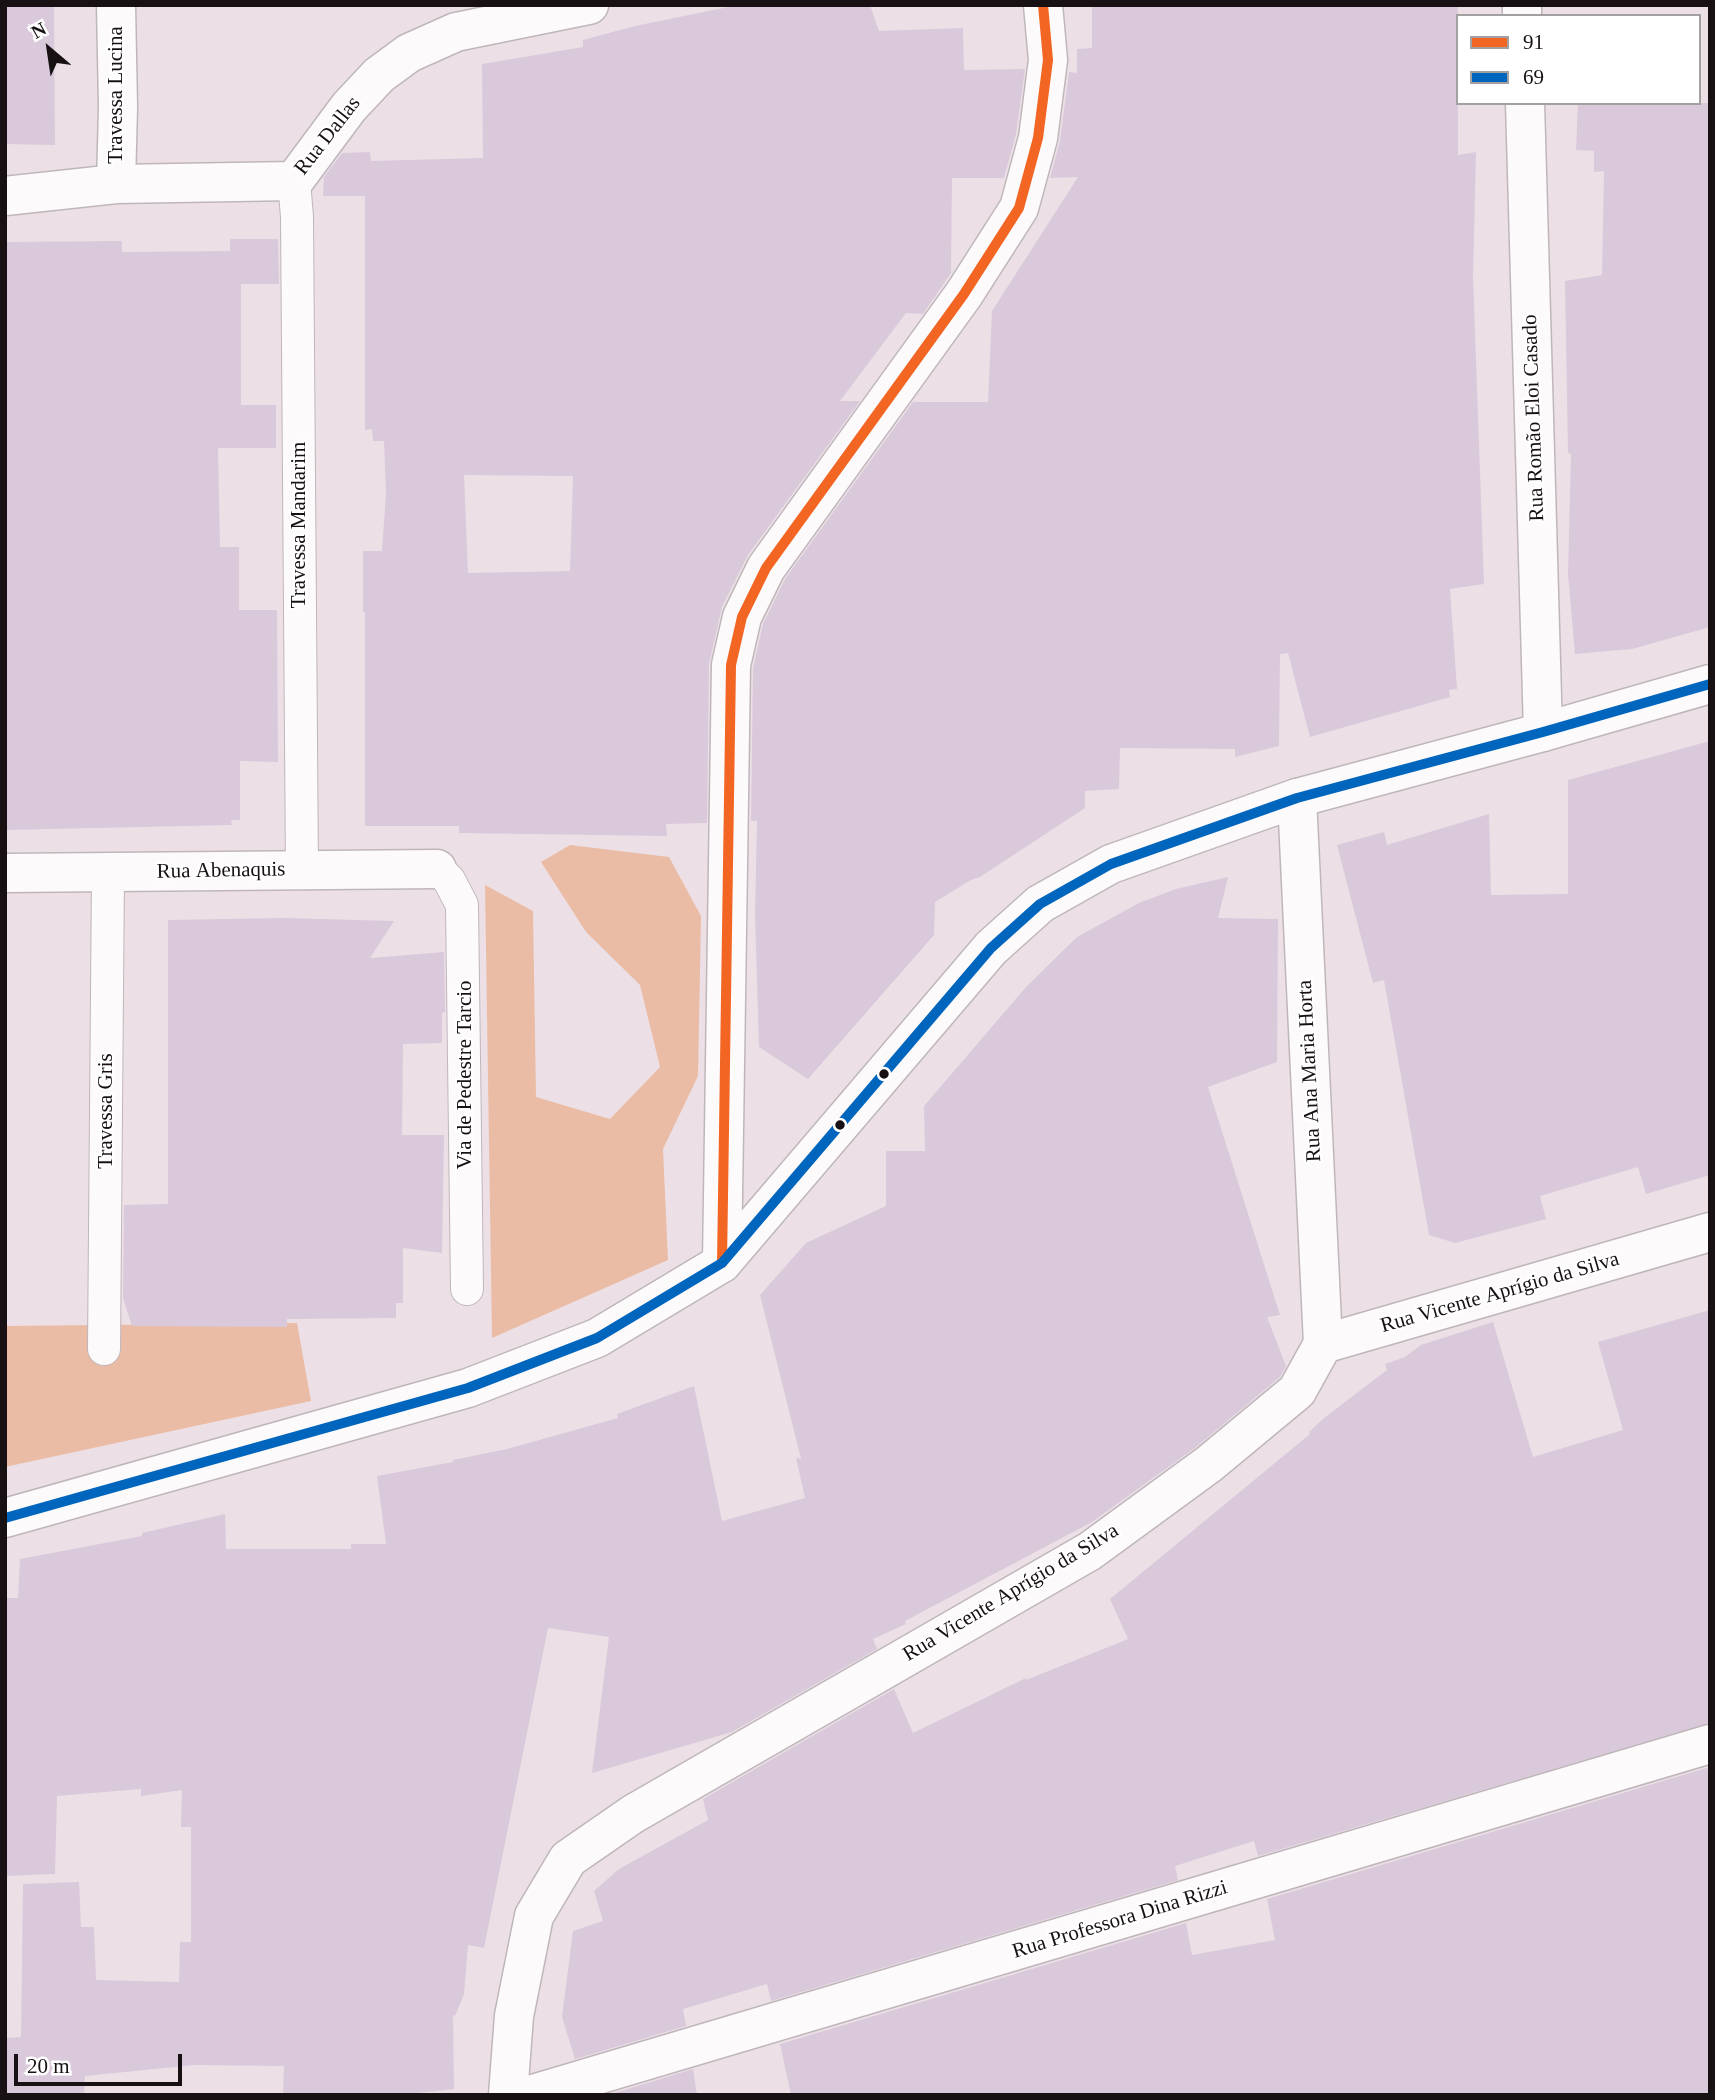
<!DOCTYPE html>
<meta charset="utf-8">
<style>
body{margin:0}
#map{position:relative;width:1715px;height:2100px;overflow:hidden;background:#ece0e6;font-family:Georgia,serif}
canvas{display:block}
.frame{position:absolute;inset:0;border:7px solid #181114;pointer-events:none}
.legend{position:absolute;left:1456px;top:14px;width:245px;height:91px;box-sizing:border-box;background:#fff;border:2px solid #a3a0a1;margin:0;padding:9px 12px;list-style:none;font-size:21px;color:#181114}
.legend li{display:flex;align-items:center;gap:14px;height:35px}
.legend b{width:35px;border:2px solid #a3a0a1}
.north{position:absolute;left:14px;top:14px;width:70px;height:70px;-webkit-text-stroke:5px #fff;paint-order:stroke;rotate:331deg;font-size:19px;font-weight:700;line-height:28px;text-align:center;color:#181114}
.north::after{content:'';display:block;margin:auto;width:24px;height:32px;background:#181114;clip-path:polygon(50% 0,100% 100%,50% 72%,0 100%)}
.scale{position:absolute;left:14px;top:2054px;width:168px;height:32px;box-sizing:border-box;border:4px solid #181114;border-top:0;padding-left:9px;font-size:21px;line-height:24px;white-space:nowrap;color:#181114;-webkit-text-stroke:5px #fff;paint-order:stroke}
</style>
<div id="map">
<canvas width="1715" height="2100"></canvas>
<div class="frame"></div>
<ul class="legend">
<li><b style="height:9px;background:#f26522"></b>91</li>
<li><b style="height:9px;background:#0065bd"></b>69</li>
</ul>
<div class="north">N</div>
<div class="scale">20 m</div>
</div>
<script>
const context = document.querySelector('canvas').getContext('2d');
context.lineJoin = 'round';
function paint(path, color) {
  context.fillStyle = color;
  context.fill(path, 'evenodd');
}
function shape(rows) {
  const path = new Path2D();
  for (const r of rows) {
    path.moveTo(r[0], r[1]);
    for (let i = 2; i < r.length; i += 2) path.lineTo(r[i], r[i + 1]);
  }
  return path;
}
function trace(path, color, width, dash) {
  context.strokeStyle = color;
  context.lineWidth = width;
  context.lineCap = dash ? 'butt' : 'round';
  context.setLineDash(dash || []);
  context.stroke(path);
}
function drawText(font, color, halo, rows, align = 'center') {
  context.font = font + ' Georgia,serif';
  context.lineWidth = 5;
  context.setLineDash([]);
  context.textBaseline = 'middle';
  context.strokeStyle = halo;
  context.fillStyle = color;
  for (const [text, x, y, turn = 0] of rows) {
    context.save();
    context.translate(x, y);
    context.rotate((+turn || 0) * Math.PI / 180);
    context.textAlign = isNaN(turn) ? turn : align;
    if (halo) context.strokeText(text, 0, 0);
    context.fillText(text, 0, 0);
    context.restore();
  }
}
paint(shape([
 [570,845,669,857,701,916,698,1076,663,1149,668,1260,492,1338,485,885,533,911,536,1097,610,1119,660,1067,640,985,586,932,541,862],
 [297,1323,311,1401,5,1467,5,1326]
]), '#ebbca5');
paint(shape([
 [5,5,54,5,55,145,5,144],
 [738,5,870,5,879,31,963,28,964,70,1025,69,1016,134,1004,178,952,178,951,273,923,314,906,313,840,401,860,401,748,555,722,607,709,664,707,823,666,824,667,836,459,833,459,826,365,826,365,612,363,612,363,551,382,551,386,493,384,441,373,441,372,429,365,430,365,196,323,196,324,177,342,153,370,152,371,161,483,158,482,64,583,47,583,40,635,26],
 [464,475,573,476,570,571,468,573],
 [1092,5,1458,5,1458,155,1476,152,1473,277,1484,584,1450,589,1457,689,1449,690,1450,697,1310,737,1288,653,1280,654,1279,746,1235,757,1235,749,1120,748,1119,789,1085,791,1085,808,980,877,971,880,935,902,934,935,808,1079,759,1047,755,915,757,821,751,821,753,668,763,624,785,579,913,402,988,402,992,311,1078,177,1050,178,1060,141,1069,72,1077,73,1077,49,1092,48],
 [1578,103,1710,103,1710,627,1632,649,1575,654,1568,574,1571,454,1568,453,1565,281,1602,275,1604,171,1594,172,1594,151,1576,150],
 [230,239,278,239,279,284,241,284,241,405,276,405,276,448,218,448,220,547,239,547,239,610,277,610,278,762,240,761,240,820,231,820,232,825,5,830,5,242,122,241,122,252,230,251],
 [1710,741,1710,1175,1646,1194,1638,1167,1540,1196,1546,1219,1455,1243,1429,1235,1384,980,1373,983,1337,845,1384,832,1387,845,1489,814,1491,895,1568,894,1568,780],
 [1228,877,1218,918,1278,919,1277,1062,1208,1087,1280,1315,1267,1317,1286,1366,1280,1377,1196,1447,1092,1522,905,1621,906,1624,873,1639,877,1649,732,1732,592,1773,609,1637,548,1628,484,1948,468,1945,464,1994,455,2016,453,2015,454,2089,399,2095,283,2095,284,2066,195,2065,85,2076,84,2095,5,2095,5,2038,21,2037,23,1884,79,1882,81,1927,94,1927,96,1980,179,1982,180,1942,191,1942,191,1827,181,1827,182,1790,141,1796,141,1789,57,1796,55,1874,5,1876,5,1598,18,1598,20,1559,142,1536,142,1533,225,1514,226,1549,351,1549,351,1544,386,1544,377,1476,453,1462,453,1460,507,1449,618,1418,617,1414,694,1386,722,1521,805,1498,796,1458,801,1459,760,1295,806,1243,886,1206,886,1151,925,1151,924,1106,1026,987,1077,937,1139,903,1176,889],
 [284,918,394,921,370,958,444,952,445,1012,442,1013,442,1043,403,1044,402,1135,444,1135,442,1253,403,1248,403,1303,396,1303,396,1318,287,1319,287,1327,132,1326,123,1298,124,1205,168,1204,168,920],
 [1710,1310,1710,1723,1258,1856,1254,1841,1175,1866,1178,1880,771,2001,767,1984,683,2009,686,2026,575,2059,562,2017,573,1931,603,1921,594,1891,619,1869,708,1820,703,1799,894,1689,913,1733,1026,1678,1026,1680,1128,1639,1110,1599,1310,1434,1309,1432,1324,1418,1387,1370,1385,1364,1405,1357,1421,1345,1493,1322,1533,1457,1623,1430,1598,1342],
 [1710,1767,1710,2095,791,2095,780,2044,1186,1923,1192,1955,1275,1940,1267,1899],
 [693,2069,697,2095,608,2095]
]), '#d9c9da');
const service = shape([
 [294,181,297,217,302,870],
 [437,869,449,880,462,905,467,1289],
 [104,1349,108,873]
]);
const minor = shape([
 [1522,5,1522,16],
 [1525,103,1543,732],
 [116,184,118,107,116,5],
 [5,196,116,184,294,181,349,107,379,75,409,53,456,32,589,5],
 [1297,798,1323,1344],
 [5,873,437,869],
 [722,1263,731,665,742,617,766,568,964,294,1019,208,1038,138,1048,60,1043,5],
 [508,2095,514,2016,534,1916,568,1859,633,1814,1090,1551,1209,1464,1297,1391,1323,1344,1710,1232],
 [530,2095,1710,1744]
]);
const tertiary = shape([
 [5,1518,468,1388,597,1338,722,1263,991,948,1040,904,1111,864,1297,798,1543,732,1710,684]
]);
trace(service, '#bfb6bb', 34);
trace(minor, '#bfb6bb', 41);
trace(tertiary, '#bfb6bb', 41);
trace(service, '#fcfafb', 32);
trace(minor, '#fcfafb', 38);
trace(tertiary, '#fcfafb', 38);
trace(shape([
 [722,1263,731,665,742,617,766,568,964,294,1019,208,1038,138,1048,60,1043,5]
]), '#f26522', 10);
trace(shape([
 [5,1518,468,1388,597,1338,722,1263,991,948,1040,904,1111,864,1297,798,1543,732,1710,684]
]), '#0065bd', 10);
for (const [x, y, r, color] of [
 [884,1074,6,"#181114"],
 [840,1125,6,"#181114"]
]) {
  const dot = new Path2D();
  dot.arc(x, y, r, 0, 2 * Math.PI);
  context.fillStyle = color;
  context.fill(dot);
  trace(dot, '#fff', 2.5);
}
drawText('21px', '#181114', '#fff', [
 ["Travessa Lucina",116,95,-90],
 ["Rua Dallas",328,136,-52],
 ["Rua Romão Eloi Casado",1534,418,-92],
 ["Travessa Mandarim",299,525,-90],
 ["Rua Abenaquis",221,871,-1],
 ["Rua Ana Maria Horta",1310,1071,-93],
 ["Via de Pedestre Tarcio",465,1075,-90],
 ["Travessa Gris",106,1111,-90],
 ["Rua Vicente Aprígio da Silva",1500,1293,-16],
 ["Rua Vicente Aprígio da Silva",1011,1593,-31],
 ["Rua Professora Dina Rizzi",1120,1920,-17]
]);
</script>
